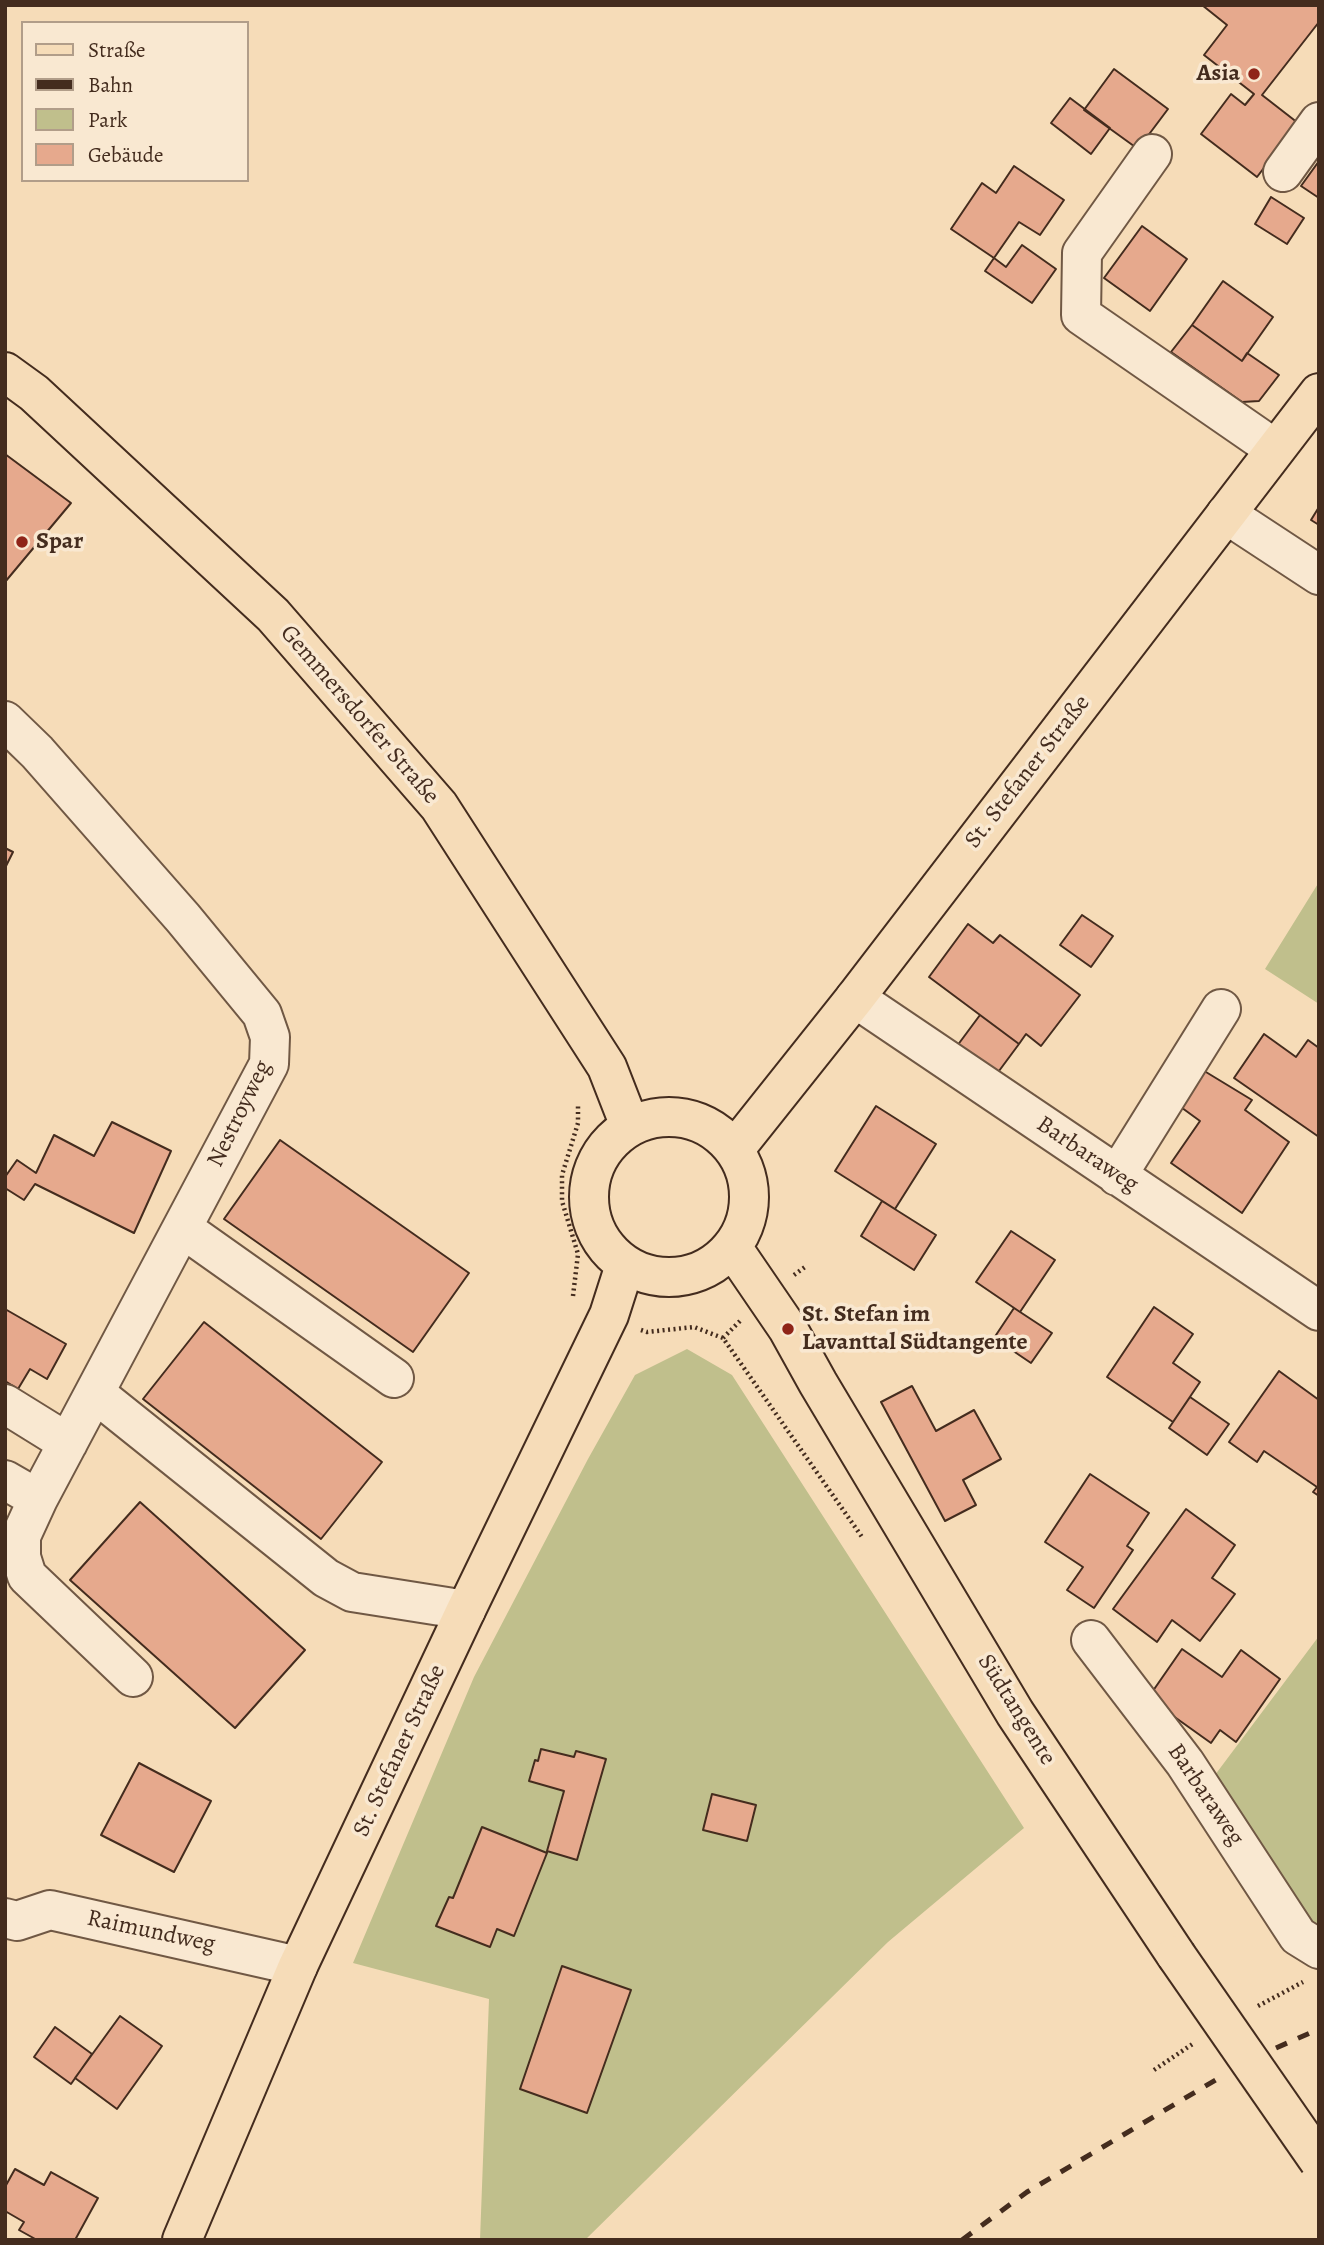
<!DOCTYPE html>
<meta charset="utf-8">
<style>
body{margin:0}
#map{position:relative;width:1324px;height:2245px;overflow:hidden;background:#f6dcb8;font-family:Alegreya,serif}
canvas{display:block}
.frame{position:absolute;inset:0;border:7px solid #442c1e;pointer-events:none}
.legend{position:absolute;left:21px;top:21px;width:228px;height:161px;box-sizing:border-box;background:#f9e8d1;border:2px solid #b19d89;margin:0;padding:9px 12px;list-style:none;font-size:21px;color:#442c1e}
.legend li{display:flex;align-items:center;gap:14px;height:35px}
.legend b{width:35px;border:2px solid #b19d89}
</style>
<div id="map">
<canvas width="1324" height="2245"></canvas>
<div class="frame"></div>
<ul class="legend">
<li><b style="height:9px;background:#f6dcb8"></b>Straße</li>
<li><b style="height:9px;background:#442c1e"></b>Bahn</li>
<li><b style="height:19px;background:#c0bf8c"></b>Park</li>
<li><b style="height:19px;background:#e6a98d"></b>Gebäude</li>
</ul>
</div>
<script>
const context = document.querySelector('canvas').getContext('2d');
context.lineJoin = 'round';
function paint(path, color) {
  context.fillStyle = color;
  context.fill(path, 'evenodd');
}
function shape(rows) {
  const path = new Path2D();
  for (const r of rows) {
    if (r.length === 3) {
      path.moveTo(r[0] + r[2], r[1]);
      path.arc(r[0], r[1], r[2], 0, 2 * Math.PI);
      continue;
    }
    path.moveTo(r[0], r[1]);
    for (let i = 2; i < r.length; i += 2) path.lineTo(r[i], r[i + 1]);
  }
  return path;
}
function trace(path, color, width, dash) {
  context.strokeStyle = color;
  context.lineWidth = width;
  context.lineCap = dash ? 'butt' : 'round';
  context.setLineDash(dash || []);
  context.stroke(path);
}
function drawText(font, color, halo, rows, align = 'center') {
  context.font = font + ' Alegreya,serif';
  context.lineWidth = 7;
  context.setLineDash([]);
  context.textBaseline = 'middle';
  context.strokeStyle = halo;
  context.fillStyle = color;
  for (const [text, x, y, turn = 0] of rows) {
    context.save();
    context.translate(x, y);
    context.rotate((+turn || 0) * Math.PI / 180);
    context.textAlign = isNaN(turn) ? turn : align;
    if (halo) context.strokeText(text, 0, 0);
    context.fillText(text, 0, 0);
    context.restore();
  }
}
paint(shape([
 [1319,882,1319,1004,1265,969],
 [687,1349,732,1375,1024,1828,888,1942,585,2240,480,2240,489,1999,353,1963,474,1677,588,1459,635,1375],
 [1319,1636,1319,1933,1212,1779]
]), '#c0bf8c');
const building = shape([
 [1202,5,1319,5,1319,22,1262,95,1298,123,1257,177,1201,134,1231,94,1245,105,1254,94,1204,55,1227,25,1202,5],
 [1114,69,1168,109,1138,149,1084,110,1114,69],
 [1070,98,1110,128,1091,154,1051,123,1070,98],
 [1319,161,1319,198,1301,186,1319,161],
 [1014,166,1064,200,1040,235,1019,222,994,258,951,229,982,183,996,193,1014,166],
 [1271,197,1304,218,1287,244,1255,224,1271,197],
 [1142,226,1187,259,1150,311,1104,278,1142,226],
 [1022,245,1056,269,1032,303,985,271,994,258,1006,267,1022,245],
 [1223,281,1273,317,1242,361,1192,325,1223,281],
 [1192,325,1242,361,1247,353,1279,375,1259,401,1242,402,1171,352,1192,325],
 [5,454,71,503,5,582,5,454],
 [1319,507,1319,525,1311,520,1319,507],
 [5,848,13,852,5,868,5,848],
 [1082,915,1113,936,1091,967,1060,945,1082,915],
 [968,924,993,943,1000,935,1080,995,1041,1046,1026,1034,1019,1044,929,977,968,924],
 [980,1015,1019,1044,996,1075,957,1046,980,1015],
 [1264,1034,1296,1057,1308,1040,1319,1048,1319,1137,1234,1078,1264,1034],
 [1201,1069,1252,1100,1245,1110,1289,1142,1242,1213,1171,1163,1200,1121,1178,1105,1201,1069],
 [876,1106,936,1144,895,1209,835,1171,876,1106],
 [112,1122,171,1151,134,1233,35,1184,24,1200,5,1188,5,1177,17,1160,36,1173,54,1135,94,1156,112,1122],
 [280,1140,469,1273,413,1352,224,1219,280,1140],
 [882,1201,936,1235,914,1270,861,1236,882,1201],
 [1011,1231,1055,1260,1020,1312,976,1282,1011,1231],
 [1154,1307,1193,1334,1173,1363,1200,1382,1173,1422,1107,1377,1154,1307],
 [1014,1308,1052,1333,1031,1363,994,1338,1014,1308],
 [5,1309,66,1344,47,1379,30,1369,18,1389,5,1381,5,1309],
 [204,1322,382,1462,321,1539,143,1399,204,1322],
 [1279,1371,1319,1400,1319,1496,1313,1492,1317,1487,1264,1451,1257,1462,1229,1442,1279,1371],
 [912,1386,936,1431,974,1410,1001,1459,963,1480,976,1505,945,1521,881,1402,912,1386],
 [1190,1397,1229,1424,1207,1455,1169,1428,1190,1397],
 [1090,1474,1149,1513,1127,1546,1133,1550,1094,1608,1067,1590,1083,1567,1045,1542,1090,1474],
 [140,1502,305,1650,235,1728,70,1580,140,1502],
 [1186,1509,1235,1545,1212,1578,1235,1594,1200,1641,1172,1620,1157,1642,1113,1609,1186,1509],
 [1182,1649,1222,1677,1241,1650,1280,1679,1236,1742,1220,1730,1211,1743,1148,1698,1182,1649],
 [541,1749,574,1757,576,1751,606,1759,577,1860,547,1851,564,1791,529,1781,535,1760,538,1761,541,1749],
 [139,1763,211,1801,174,1872,101,1835,139,1763],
 [712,1794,756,1805,747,1841,703,1830,712,1794],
 [482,1827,547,1853,514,1936,497,1929,490,1947,436,1926,449,1897,453,1898,482,1827],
 [562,1966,631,1990,587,2113,520,2089,562,1966],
 [120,2016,162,2046,117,2109,75,2078,120,2016],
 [55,2027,92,2054,71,2084,34,2057,55,2027],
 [15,2169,44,2185,51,2172,98,2198,75,2240,37,2240,19,2230,24,2222,5,2211,5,2187,15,2169]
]);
paint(building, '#e6a98d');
trace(building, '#442c1e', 2);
const minor = shape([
 [1152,154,1082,253,1081,315,1275,449],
 [1283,172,1319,122],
 [1226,514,1319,575],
 [5,721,37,752,183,918,262,1014,270,1037,269,1064,38,1499,21,1536,21,1557,27,1576,133,1677],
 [855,998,1319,1311],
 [1117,1176,1221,1009],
 [182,1228,394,1378],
 [95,1393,326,1578,352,1592,466,1610],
 [5,1404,68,1443],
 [5,1480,38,1499],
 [1091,1640,1185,1763,1298,1936,1319,1949],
 [5,1918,17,1921,50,1910,298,1966]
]);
const major = shape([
 [5,372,34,393,273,615,439,806,607,1067,630,1126],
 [669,1197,80],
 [734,1150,855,998,1319,393],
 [732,1247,788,1329,818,1383,1015,1713,1176,1955],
 [182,2240,298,1966,466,1610,609,1315,625,1265]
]);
trace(minor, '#705844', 42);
trace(major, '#442c1e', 42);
trace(shape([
 [794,1275,805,1267],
 [573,1296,578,1254,562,1201,562,1175,578,1123,578,1104],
 [641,1330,647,1332,694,1327,723,1338,862,1537],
 [723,1338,740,1321],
 [1258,2006,1303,1982],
 [1154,2070,1194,2043]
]), '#442c1e', 4.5, [2, 3.5]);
trace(minor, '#f9e8d1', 38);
trace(major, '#f6dcb8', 38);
trace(shape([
 [1276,2048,1319,2029],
 [962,2240,1027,2192,1219,2078]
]), '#442c1e', 5, [12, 12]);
const majorBridge = shape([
 [1176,1955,1319,2161]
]);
trace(majorBridge, '#442c1e', 42, []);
trace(majorBridge, '#f6dcb8', 38);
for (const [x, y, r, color] of [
 [1254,74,7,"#8f2418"],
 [22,542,7,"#8f2418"],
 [788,1329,7,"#8f2418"]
]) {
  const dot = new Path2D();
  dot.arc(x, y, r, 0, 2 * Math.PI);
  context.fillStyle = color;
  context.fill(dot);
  trace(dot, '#f9e8d1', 2.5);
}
drawText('bold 24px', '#442c1e', '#f9e8d1', [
 ["Asia",1240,74,"right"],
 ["Spar",36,542],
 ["St. Stefan im",802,1315],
 ["Lavanttal Südtangente",802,1343]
], 'left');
drawText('24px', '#442c1e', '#f9e8d1', [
 ["Gemmersdorfer Straße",359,715,49],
 ["St. Stefaner Straße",1028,772,-52],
 ["Nestroyweg",240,1114,-64],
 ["Barbaraweg",1087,1155,34],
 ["Südtangente",1016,1710,58],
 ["St. Stefaner Straße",400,1751,-65],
 ["Barbaraweg",1205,1795,56],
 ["Raimundweg",151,1932,12]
]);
</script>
